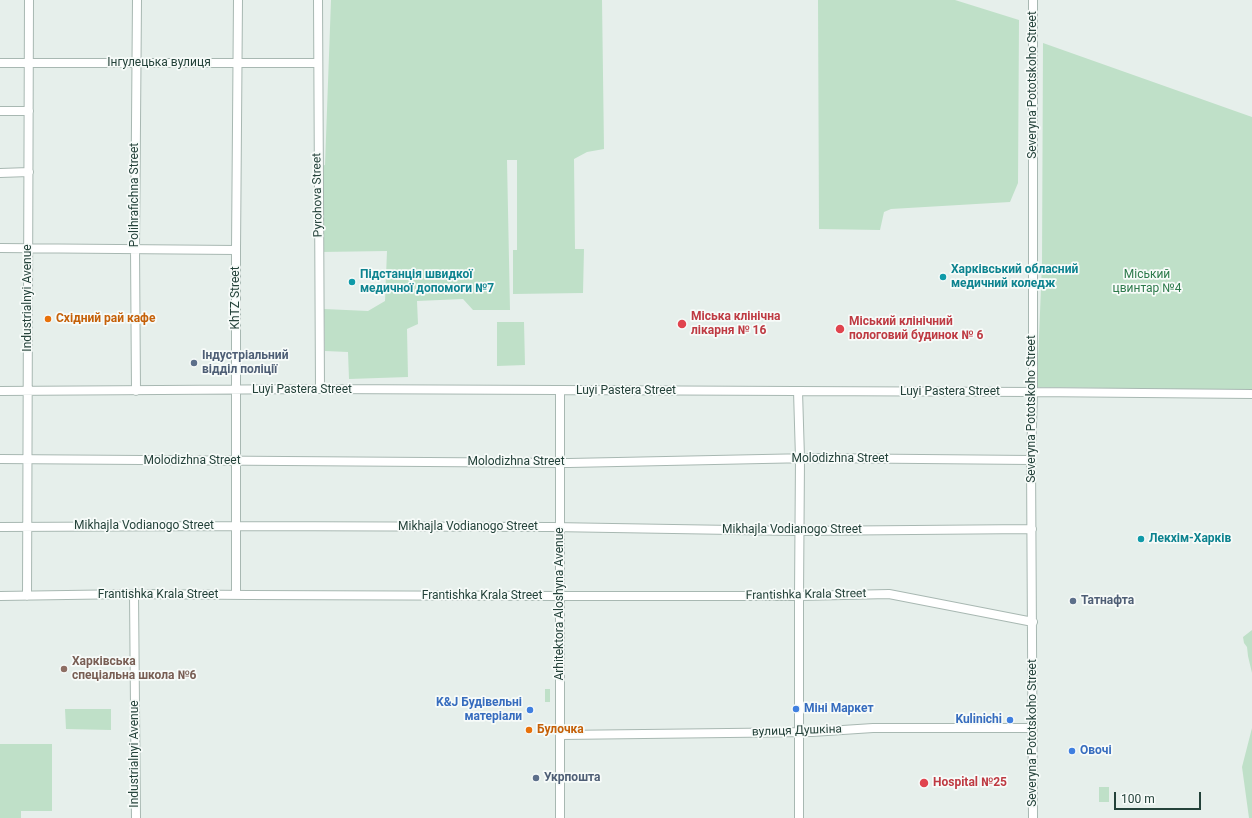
<!DOCTYPE html>
<meta charset="utf-8">
<style>
body{margin:0}
#map{position:relative;width:1252px;height:818px;overflow:hidden;background:#e6efeb;font-family:Roboto,sans-serif}
canvas{display:block}
.scale{position:absolute;left:1114px;top:792px;width:87px;height:18px;box-sizing:border-box;border:2px solid #24423a;border-top:0;padding-left:5px;font-size:12px;line-height:14px;white-space:nowrap;color:#24423a;-webkit-text-stroke:3px #f7fbf9;paint-order:stroke}
</style>
<div id="map">
<canvas width="1252" height="818"></canvas>
<div class="scale">100 m</div>
</div>
<script>
const context = document.querySelector('canvas').getContext('2d');
context.lineJoin = 'round';
function paint(path, color) {
  context.fillStyle = color;
  context.fill(path, 'evenodd');
}
function shape(rows) {
  const path = new Path2D();
  for (const r of rows) {
    path.moveTo(r[0], r[1]);
    for (let i = 2; i < r.length; i += 2) path.lineTo(r[i], r[i + 1]);
  }
  return path;
}
function trace(path, color, width, dash) {
  context.strokeStyle = color;
  context.lineWidth = width;
  context.lineCap = dash ? 'butt' : 'round';
  context.setLineDash(dash || []);
  context.stroke(path);
}
function drawText(font, color, halo, rows, align = 'center') {
  context.font = font + ' Roboto,sans-serif';
  context.lineWidth = 3.5;
  context.setLineDash([]);
  context.textBaseline = 'middle';
  context.strokeStyle = halo;
  context.fillStyle = color;
  for (const [text, x, y, turn = 0] of rows) {
    context.save();
    context.translate(x, y);
    context.rotate((+turn || 0) * Math.PI / 180);
    context.textAlign = isNaN(turn) ? turn : align;
    if (halo) context.strokeText(text, 0, 0);
    context.fillText(text, 0, 0);
    context.restore();
  }
}
paint(shape([
 [331,0,602,0,604,149,587,152,574,159,575,249,584,249,583,293,513,294,513,250,517,250,517,160,507,160,510,310,473,310,463,299,417,301,418,324,407,329,408,377,349,379,348,352,325,351,324,309,368,311,385,301,387,251,321,252,321,166,325,165],
 [818,0,955,0,1019,20,1018,183,1010,202,891,209,884,212,880,230,819,229],
 [1043,43,1252,117,1252,390,1037,387,1042,263],
 [497,322,524,322,525,365,497,366],
 [1252,630,1252,673,1248,656,1247,647,1244,643,1243,637],
 [545,689,550,689,550,702,545,702],
 [65,709,111,709,111,730,66,729],
 [1252,728,1252,818,1249,818,1242,767],
 [0,744,52,744,52,811,21,811,21,818,0,818],
 [1099,787,1109,787,1109,802,1099,802]
]), '#bfe0c8');
const minor = shape([
 [318,0,320,389],
 [1033,0,1033,392,1031,460,1033,818],
 [0,63,317,63],
 [0,111,29,111],
 [0,173,29,172],
 [0,248,236,250],
 [0,391,320,389,1033,392,1252,394],
 [136,391,135,248,137,0],
 [560,391,560,818],
 [798,391,800,458,799,596,799,818],
 [0,459,569,463,811,458,1031,460],
 [0,527,236,526,552,527,794,531,1032,529],
 [134,594,136,818],
 [236,595,236,250,238,0],
 [0,596,134,594,248,595,560,596,799,596,889,594,1033,622],
 [27,596,29,0],
 [560,735,812,732,873,728,1033,728]
]);
trace(minor, '#a8b8b2', 10);
trace(minor, '#fff', 8);
for (const [x, y, r, color] of [
 [943,277,4,"#0f9aa8"],
 [352,282,4,"#0f9aa8"],
 [48,319,4,"#e8710a"],
 [682,324,5,"#e0444e"],
 [840,329,5,"#e0444e"],
 [194,363,4,"#5c6f8a"],
 [1141,539,4,"#0f9aa8"],
 [1073,601,4,"#5c6f8a"],
 [64,669,4,"#8d6e63"],
 [796,709,4,"#3f7fe0"],
 [530,710,4,"#3f7fe0"],
 [1010,720,4,"#3f7fe0"],
 [529,730,4,"#e8710a"],
 [1072,751,4,"#3f7fe0"],
 [536,778,4,"#5c6f8a"],
 [924,783,5,"#e0444e"]
]) {
  const dot = new Path2D();
  dot.arc(x, y, r, 0, 2 * Math.PI);
  context.fillStyle = color;
  context.fill(dot);
  trace(dot, '#f7fbf9', 1.5);
}
drawText('12px', '#24423a', '#f7fbf9', [
 ["Інгулецька вулиця",159,63],
 ["Severyna Pototskoho Street",1033,85,-90],
 ["Polihrafichna Street",135,195,-90],
 ["Pyrohova Street",318,195,-91],
 ["Industrialnyi Avenue",28,298,-90],
 ["KhTZ Street",236,298,-90],
 ["Luyi Pastera Street",302,390],
 ["Luyi Pastera Street",626,391],
 ["Luyi Pastera Street",950,392],
 ["Severyna Pototskoho Street",1032,409,-90],
 ["Molodizhna Street",840,459],
 ["Molodizhna Street",192,461],
 ["Molodizhna Street",516,462],
 ["Mikhajla Vodianogo Street",144,526],
 ["Mikhajla Vodianogo Street",468,527],
 ["Mikhajla Vodianogo Street",792,530],
 ["Frantishka Krala Street",158,595],
 ["Frantishka Krala Street",806,595,-1],
 ["Frantishka Krala Street",482,596],
 ["Arhitektora Aloshyna Avenue",560,604,-90],
 ["вулиця Душкіна",797,731,-2],
 ["Severyna Pototskoho Street",1033,733,-90],
 ["Industrialnyi Avenue",135,754,-90]
]);
drawText('bold 12px', '#0d838f', '#f7fbf9', [
 ["Харківський обласний",951,270],
 ["медичний коледж",951,284],
 ["Підстанція швидкої",360,275],
 ["медичної допомоги №7",360,289],
 ["Лекхім-Харків",1149,539]
], 'left');
drawText('12px', '#2d7a4b', '#f7fbf9', [
 ["Міський",1147,275],
 ["цвинтар №4",1147,289]
]);
drawText('bold 12px', '#be3a42', '#f7fbf9', [
 ["Міська клінічна",691,317],
 ["лікарня № 16",691,331],
 ["Міський клінічний",849,322],
 ["пологовий будинок № 6",849,336],
 ["Hospital №25",933,783]
], 'left');
drawText('bold 12px', '#c56008', '#f7fbf9', [
 ["Східний рай кафе",56,319],
 ["Булочка",537,730]
], 'left');
drawText('bold 12px', '#4e5e75', '#f7fbf9', [
 ["Індустріальний",202,356],
 ["відділ поліції",202,370],
 ["Татнафта",1081,601],
 ["Укрпошта",544,778]
], 'left');
drawText('bold 12px', '#785e54', '#f7fbf9', [
 ["Харківська",72,662],
 ["спеціальна школа №6",72,676]
], 'left');
drawText('bold 12px', '#366cbe', '#f7fbf9', [
 ["K&J Будівельні",522,703],
 ["матеріали",522,717],
 ["Міні Маркет",804,709,"left"],
 ["Kulinichi",1002,720],
 ["Овочі",1080,751,"left"]
], 'right');
</script>
